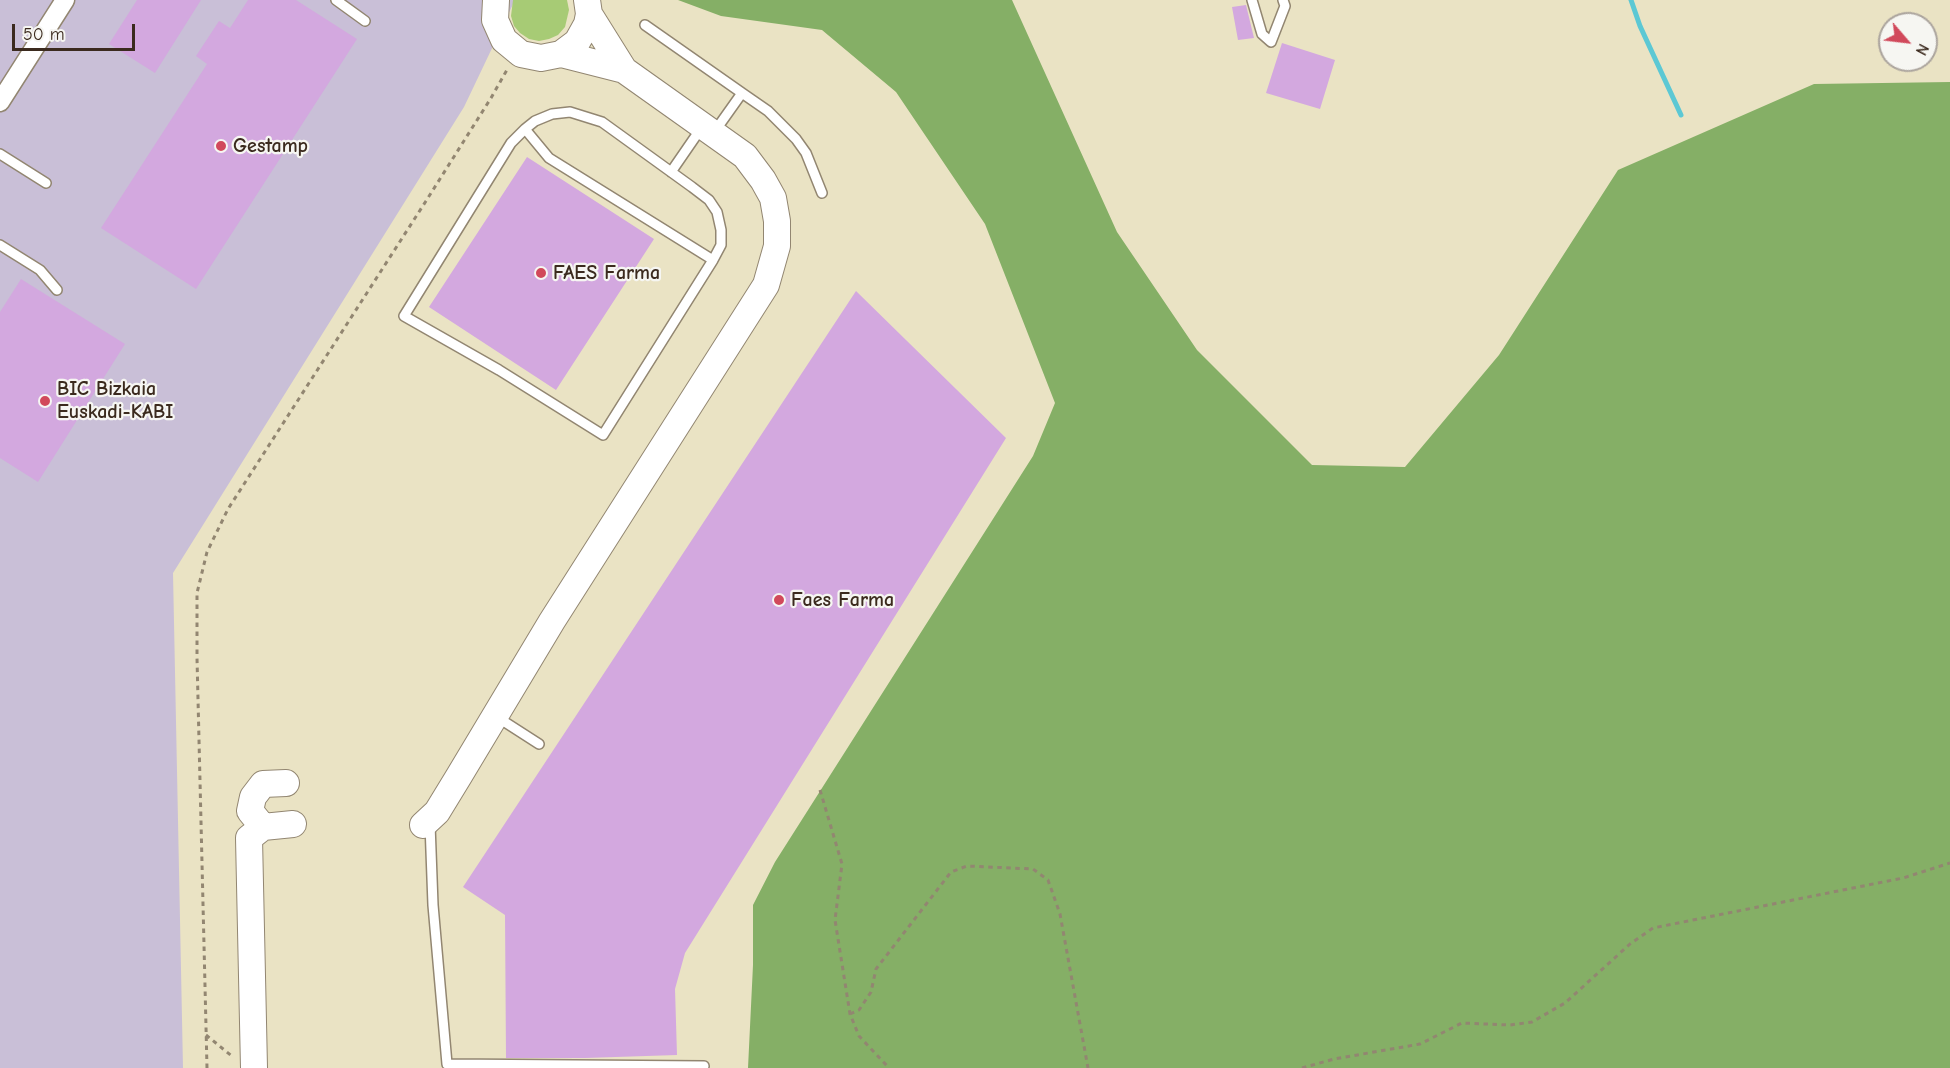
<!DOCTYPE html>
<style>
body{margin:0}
#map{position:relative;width:1950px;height:1068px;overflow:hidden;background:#eae3c4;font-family:"Comic Neue",sans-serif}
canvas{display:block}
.north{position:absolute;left:1878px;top:12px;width:60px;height:60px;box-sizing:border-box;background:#f6f6f2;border:2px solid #aba49d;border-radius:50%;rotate:118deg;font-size:16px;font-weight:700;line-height:24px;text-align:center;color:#3b2a1e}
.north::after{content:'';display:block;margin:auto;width:21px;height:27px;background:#d1495b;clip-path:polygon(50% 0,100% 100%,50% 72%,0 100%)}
.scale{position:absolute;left:12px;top:24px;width:123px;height:27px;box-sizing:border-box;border:3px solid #3b2a1e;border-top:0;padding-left:8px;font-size:18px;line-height:21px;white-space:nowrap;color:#3b2a1e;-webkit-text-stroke:4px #f6f6f2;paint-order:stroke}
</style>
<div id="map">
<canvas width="1950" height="1068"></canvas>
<div class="north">N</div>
<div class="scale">50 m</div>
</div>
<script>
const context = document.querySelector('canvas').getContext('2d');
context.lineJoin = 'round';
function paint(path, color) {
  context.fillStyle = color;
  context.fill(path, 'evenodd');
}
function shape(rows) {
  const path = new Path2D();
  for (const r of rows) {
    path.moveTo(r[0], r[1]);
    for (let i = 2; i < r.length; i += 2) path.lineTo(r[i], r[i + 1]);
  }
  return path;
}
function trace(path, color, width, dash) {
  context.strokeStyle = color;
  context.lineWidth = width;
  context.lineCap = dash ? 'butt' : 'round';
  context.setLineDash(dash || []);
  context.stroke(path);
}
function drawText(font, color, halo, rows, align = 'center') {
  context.font = font + ' "Comic Neue",sans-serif';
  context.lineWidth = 4.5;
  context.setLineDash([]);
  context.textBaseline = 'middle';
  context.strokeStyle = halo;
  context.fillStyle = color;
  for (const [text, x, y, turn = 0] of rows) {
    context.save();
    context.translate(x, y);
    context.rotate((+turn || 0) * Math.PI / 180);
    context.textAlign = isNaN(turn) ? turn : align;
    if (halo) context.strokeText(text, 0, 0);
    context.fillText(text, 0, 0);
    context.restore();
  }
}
paint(shape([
 [0,0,515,0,464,107,173,573,183,1068,0,1068]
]), '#c9bfd7');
paint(shape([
 [513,0,567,0,569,10,565,27,558,35,549,39,539,41,529,39,520,33,514,26,511,16]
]), '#a7cb75');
paint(shape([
 [678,0,1012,0,1117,232,1197,350,1312,465,1405,467,1499,355,1618,170,1814,84,1950,82,1950,1068,748,1068,753,965,753,905,775,862,1033,456,1055,403,985,224,896,92,822,30,721,16]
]), '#85af66');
trace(shape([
 [1631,0,1640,26,1681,115]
]), '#5cc8d4', 5);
paint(shape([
 [137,0,201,0,155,73,109,44],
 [248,0,296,0,357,39,196,289,101,228,207,64,196,56,219,21,230,28],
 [1246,5,1254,38,1238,40,1232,7],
 [1282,43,1335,60,1320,109,1266,93],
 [527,157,654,239,556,390,429,307],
 [21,279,125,344,38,482,0,458,0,312],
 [856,291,1006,438,685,953,675,989,677,1055,585,1058,506,1058,505,915,463,887]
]), '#d3a8df');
const lane = shape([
 [336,0,365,21],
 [1252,0,1262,34,1271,42,1285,6,1283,0],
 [645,25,742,93],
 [570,112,602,122,692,187,709,200,717,212,721,230,721,245,713,260,603,435,499,370,404,316,511,143,525,129,535,121,552,114,570,112],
 [525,129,549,158,713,260],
 [715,131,742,93,768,111,796,139,806,153,822,193],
 [0,154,46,183],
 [671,172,702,127],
 [0,245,40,270,57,290],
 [497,717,539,744],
 [430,824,433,905,447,1064,704,1066]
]);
const street = shape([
 [0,102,65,0]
]);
const secondary = shape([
 [496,0,495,20,504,40,521,54,541,58,561,54,577,42,587,24,589,14,587,0],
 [589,14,624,70],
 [423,825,437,812,459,776,552,621,766,285,777,246,777,221,773,198,763,180,745,156,624,70,561,54],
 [263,827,293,824],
 [254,1068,249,838,263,827,250,811,253,797,263,784,286,783]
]);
trace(lane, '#928671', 12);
trace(street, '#928671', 21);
trace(secondary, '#928671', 28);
trace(shape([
 [820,790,842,864,835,920,850,1014,859,1036,889,1068],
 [850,1014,859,1010,871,992,876,969,951,872,967,866,1033,869,1048,880,1060,914,1088,1068],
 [206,1035,233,1057],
 [207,1068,197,658,197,593,207,552,228,509,426,201,491,98,508,68],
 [1302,1068,1334,1059,1420,1044,1462,1023,1510,1025,1532,1022,1565,1003,1630,944,1653,928,1903,878,1950,863]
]), '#928671', 3, [4.5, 4.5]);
trace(lane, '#fff', 9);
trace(street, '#fff', 18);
trace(secondary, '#fff', 26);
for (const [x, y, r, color] of [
 [221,146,6,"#d1495b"],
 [541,273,6,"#d1495b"],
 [45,401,6,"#d1495b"],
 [779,600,6,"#d1495b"]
]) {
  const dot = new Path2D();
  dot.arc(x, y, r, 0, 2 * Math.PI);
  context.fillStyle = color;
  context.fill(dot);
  trace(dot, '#f6f6f2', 2);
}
drawText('bold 20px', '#3b2a1e', '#f6f6f2', [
 ["Gestamp",233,146],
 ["FAES Farma",553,273],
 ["BIC Bizkaia",57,389],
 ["Euskadi-KABI",57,412],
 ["Faes Farma",791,600]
], 'left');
</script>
